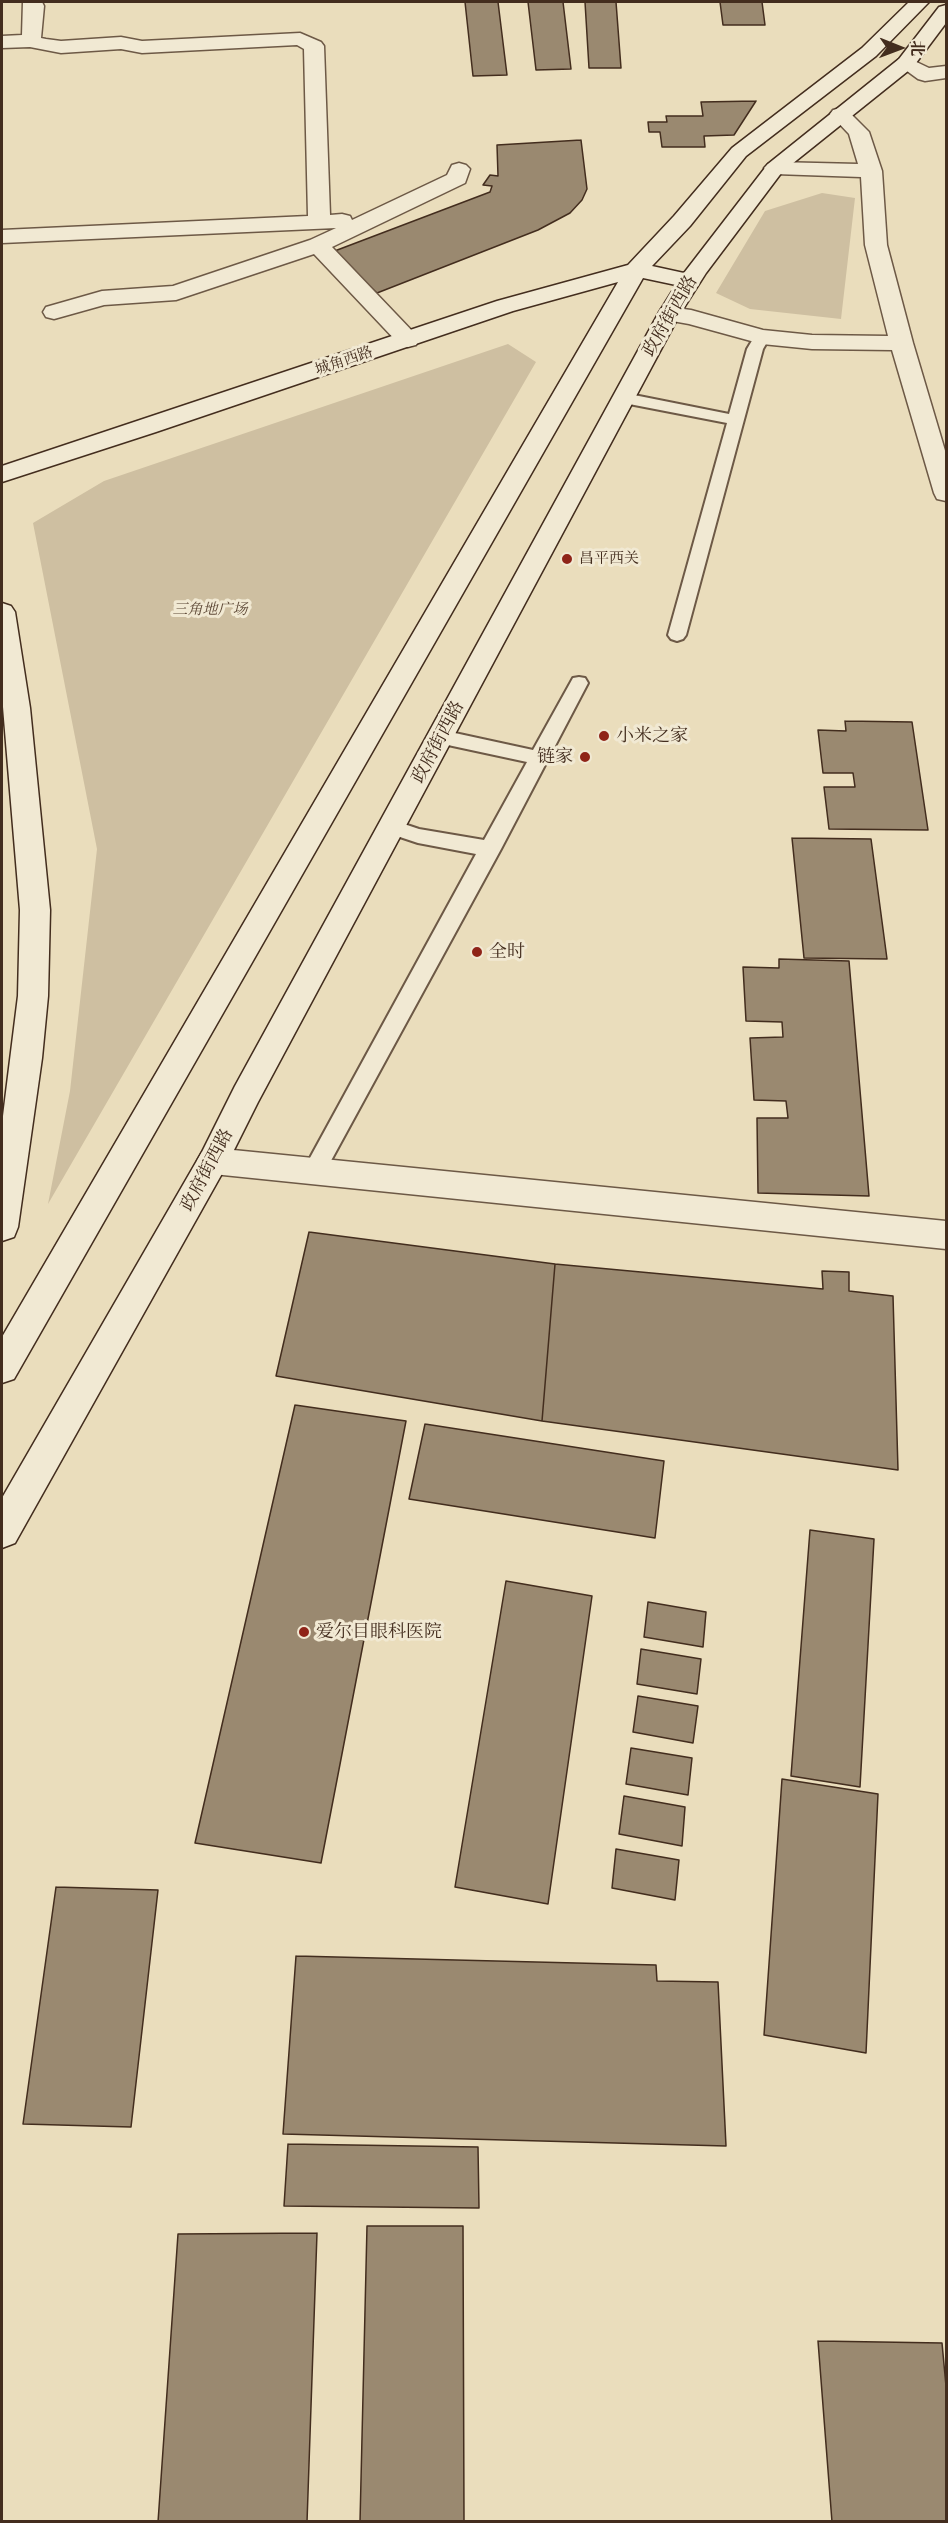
<!DOCTYPE html>
<meta charset="utf-8">
<style>
body{margin:0}
#map{position:relative;width:948px;height:2523px;overflow:hidden;background:#eaddbc;font-family:"Libre Caslon Text","Noto Serif SC",serif}
canvas{display:block}
.frame{position:absolute;inset:0;border:3px solid #432d1e;pointer-events:none}
.north{position:absolute;left:870px;top:18px;width:60px;height:60px;-webkit-text-stroke:4px #f1e9d3;paint-order:stroke;rotate:91deg;font-size:16px;font-weight:700;line-height:24px;text-align:center;color:#432d1e}
.north::after{content:'';display:block;margin:auto;width:21px;height:27px;background:#432d1e;clip-path:polygon(50% 0,100% 100%,50% 72%,0 100%)}
</style>
<div id="map">
<canvas width="948" height="2523"></canvas>
<div class="frame"></div>
<div class="north">北</div>
</div>
<script>
const context = document.querySelector('canvas').getContext('2d');
context.lineJoin = 'round';
function paint(path, color) {
  context.fillStyle = color;
  context.fill(path, 'evenodd');
}
function shape(rows) {
  const path = new Path2D();
  for (const r of rows) {
    path.moveTo(r[0], r[1]);
    for (let i = 2; i < r.length; i += 2) path.lineTo(r[i], r[i + 1]);
  }
  return path;
}
function trace(path, color, width, dash) {
  context.strokeStyle = color;
  context.lineWidth = width;
  context.lineCap = dash ? 'butt' : 'round';
  context.setLineDash(dash || []);
  context.stroke(path);
}
function drawText(font, color, halo, rows, align = 'center') {
  context.font = font + ' "Libre Caslon Text","Noto Serif SC",serif';
  context.lineWidth = 6;
  context.setLineDash([]);
  context.textBaseline = 'middle';
  context.strokeStyle = halo;
  context.fillStyle = color;
  for (const [text, x, y, turn = 0] of rows) {
    context.save();
    context.translate(x, y);
    context.rotate((+turn || 0) * Math.PI / 180);
    context.textAlign = isNaN(turn) ? turn : align;
    if (halo) context.strokeText(text, 0, 0);
    context.fillText(text, 0, 0);
    context.restore();
  }
}
paint(shape([
 [822,193,855,198,841,319,750,309,716,293,765,211],
 [508,344,536,362,48,1204,70,1091,97,849,33,523,104,481]
]), '#cebfa1');
const building = shape([
 [465,2,498,2,507,75,473,76,465,2],
 [528,2,563,2,571,69,536,70,528,2],
 [585,2,616,2,621,68,589,68,585,2],
 [720,2,762,2,765,25,723,25,720,2],
 [756,101,734,135,704,136,705,147,662,147,660,132,649,132,648,122,667,122,666,116,703,116,701,102,756,101],
 [581,140,587,189,582,200,570,213,538,230,377,293,332,252,490,192,492,186,483,185,490,175,498,176,497,145,581,140],
 [845,721,912,722,928,830,829,829,824,787,855,787,853,773,823,773,818,730,846,731,845,721],
 [792,838,871,839,887,959,804,958,792,838],
 [779,959,849,961,869,1196,758,1193,757,1118,788,1118,786,1101,754,1100,750,1038,783,1037,782,1022,746,1021,743,967,779,968,779,959],
 [309,1232,555,1264,542,1421,276,1376,309,1232],
 [555,1264,823,1289,822,1271,849,1272,849,1291,893,1296,898,1470,542,1421,555,1264],
 [295,1405,406,1421,321,1863,195,1843,295,1405],
 [425,1424,664,1461,655,1538,409,1499,425,1424],
 [810,1530,874,1539,860,1787,791,1776,810,1530],
 [506,1581,592,1596,548,1904,455,1887,506,1581],
 [648,1602,706,1612,703,1647,644,1637,648,1602],
 [641,1649,701,1659,697,1694,637,1684,641,1649],
 [638,1696,698,1706,693,1743,633,1732,638,1696],
 [631,1748,692,1758,688,1795,626,1784,631,1748],
 [782,1779,878,1794,866,2053,764,2035,782,1779],
 [624,1796,685,1807,682,1846,619,1834,624,1796],
 [616,1849,679,1860,675,1900,612,1888,616,1849],
 [56,1887,158,1890,131,2127,23,2124,56,1887],
 [296,1956,656,1965,657,1981,718,1982,726,2146,283,2134,296,1956],
 [288,2144,478,2147,479,2208,284,2206,288,2144],
 [367,2226,463,2226,464,2522,360,2522,367,2226],
 [317,2233,307,2522,158,2522,178,2234,317,2233],
 [818,2341,942,2343,946,2386,946,2522,832,2522,818,2341]
]);
paint(building, '#9a8970');
trace(building, '#432d1e', 1.5);
const lane = shape([
 [762,332,770,337,763,349,686,635,683,639,677,641,671,639,668,635,727,423,624,403,616,398,624,393,729,414,747,349,756,334,762,332],
 [579,677,585,678,588,683,501,849,321,1179,313,1182,305,1179,302,1173,305,1167,476,854,418,843,385,832,382,827,385,822,392,820,419,829,484,840,527,762,434,742,432,737,434,732,441,730,533,750,573,678,579,677]
]);
const street = shape([
 [23,2,42,2,44,6,41,38,46,39,61,41,121,37,142,41,300,33,321,42,324,46,330,215,342,214,350,216,352,220,447,175,452,165,459,163,466,165,470,169,465,183,332,247,416,335,419,340,416,345,408,347,400,345,314,254,176,300,104,305,54,319,46,317,43,312,46,307,102,291,173,286,310,240,336,228,2,243,2,230,308,216,304,49,297,45,142,53,121,49,61,53,30,47,2,48,2,36,22,35,23,2],
 [906,57,929,68,946,66,946,78,925,81,918,79,896,63,899,59,906,57],
 [840,108,847,110,869,132,882,171,887,245,913,343,946,454,946,501,937,499,934,493,892,350,812,349,762,344,689,324,661,319,658,314,661,309,669,307,691,310,763,330,812,335,888,336,865,245,861,177,775,174,768,172,764,168,768,164,775,162,858,164,849,134,830,114,833,110,840,108],
 [213,1148,946,1221,946,1249,213,1174,202,1170,197,1161,202,1152,213,1148]
]);
const secondary = shape([
 [909,2,929,2,876,56,746,156,690,226,652,266,684,273,768,164,899,59,939,7,946,5,946,23,913,67,782,172,706,273,680,314,258,1102,224,1170,15,1543,2,1548,2,1498,202,1152,235,1086,658,314,676,285,643,278,14,1379,2,1383,2,1337,618,282,513,311,156,432,2,482,2,466,497,301,628,265,674,216,732,148,862,48,909,2],
 [2,603,11,606,15,612,30,708,50,910,48,996,42,1058,18,1227,14,1237,2,1241,2,1124,18,996,20,910,2,695,2,603]
]);
trace(lane, '#6d5946', 4);
trace(street, '#6d5946', 3);
trace(secondary, '#432d1e', 3);
paint(lane, '#f1e9d3');
paint(street, '#f1e9d3');
paint(secondary, '#f1e9d3');
for (const [x, y, r, color] of [
 [567,559,6,"#8f2418"],
 [604,736,6,"#8f2418"],
 [585,757,6,"#8f2418"],
 [477,952,6,"#8f2418"],
 [304,1632,6,"#8f2418"]
]) {
  const dot = new Path2D();
  dot.arc(x, y, r, 0, 2 * Math.PI);
  context.fillStyle = color;
  context.fill(dot);
  trace(dot, '#f1e9d3', 2);
}
drawText('15px', '#432d1e', '#f1e9d3', [
 ["城角西路",344,361,-19]
]);
drawText('15px', '#432d1e', '#f1e9d3', [
 ["昌平西关",579,559]
], 'left');
drawText('italic 15px', '#5f4a38', '#f1e9d3', [
 ["三角地广场",210,610]
]);
drawText('18px', '#432d1e', '#f1e9d3', [
 ["政府街西路",670,316,-60],
 ["政府街西路",438,742,-62],
 ["政府街西路",207,1170,-62]
]);
drawText('18px', '#432d1e', '#f1e9d3', [
 ["小米之家",616,736],
 ["链家",573,757,"right"],
 ["全时",489,952],
 ["爱尔目眼科医院",316,1632]
], 'left');
</script>
